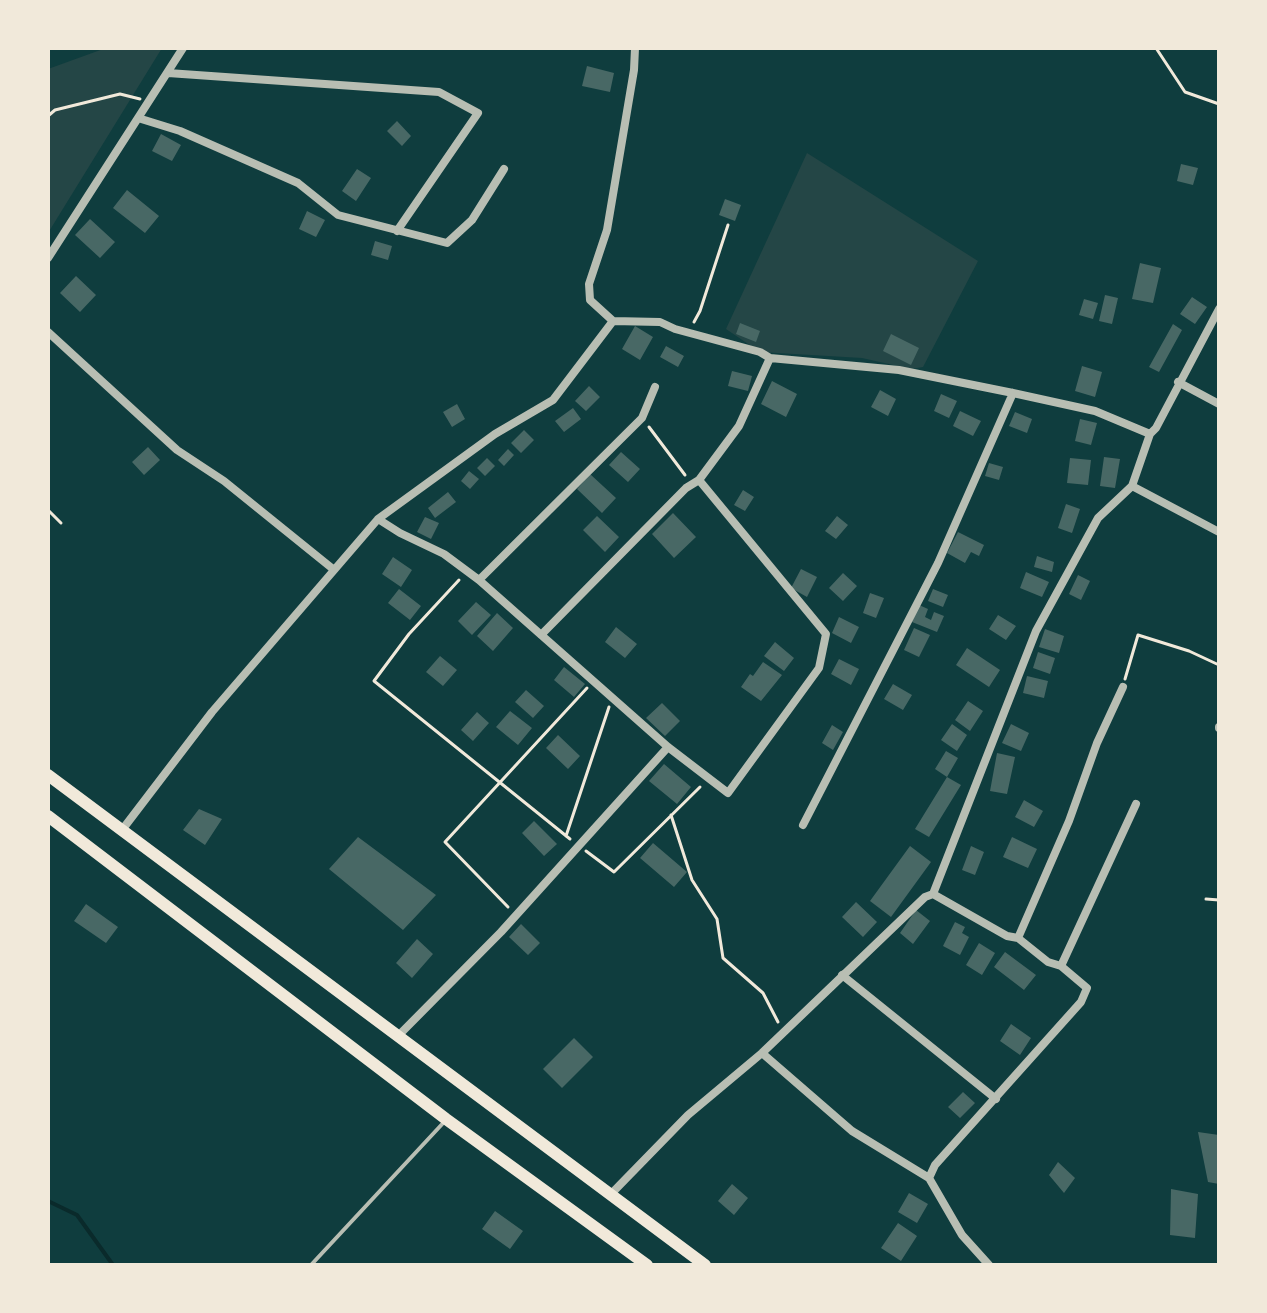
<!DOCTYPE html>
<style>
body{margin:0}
#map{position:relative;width:1267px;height:1313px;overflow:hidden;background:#0f3d3e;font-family:"Exo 2",sans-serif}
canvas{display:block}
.frame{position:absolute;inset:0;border:50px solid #f1e9da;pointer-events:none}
</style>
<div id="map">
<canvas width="1267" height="1313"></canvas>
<div class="frame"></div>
</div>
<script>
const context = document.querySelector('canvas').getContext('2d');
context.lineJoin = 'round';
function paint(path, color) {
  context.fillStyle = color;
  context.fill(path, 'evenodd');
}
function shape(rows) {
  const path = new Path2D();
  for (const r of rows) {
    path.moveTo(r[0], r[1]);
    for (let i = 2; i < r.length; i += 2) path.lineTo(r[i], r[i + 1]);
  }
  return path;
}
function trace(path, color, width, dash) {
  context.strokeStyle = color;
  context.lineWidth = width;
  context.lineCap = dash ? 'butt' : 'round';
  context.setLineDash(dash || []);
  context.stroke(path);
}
paint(shape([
 [106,48,162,48,48,233,48,69],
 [807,153,978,261,923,367,911,369,862,358,760,352,726,329]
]), '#244646');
trace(shape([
 [48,1201,77,1215,113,1265]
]), '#0a2a2b', 4);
paint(shape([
 [587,66,614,73,610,92,582,86],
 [397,121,411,136,402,146,387,131],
 [161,134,181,145,172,161,152,151],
 [1181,164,1198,168,1193,185,1177,181],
 [357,169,371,178,356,201,342,191],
 [127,190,159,216,145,233,113,208],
 [725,199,741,205,735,221,719,215],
 [307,211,325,220,316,237,299,229],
 [90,219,115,242,100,258,75,235],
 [375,241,392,246,388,260,371,255],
 [1140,263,1161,268,1153,303,1132,299],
 [76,276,96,295,80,312,60,293],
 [1105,295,1118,298,1112,324,1099,321],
 [1192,297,1207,307,1195,324,1180,314],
 [1084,299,1098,303,1093,319,1079,315],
 [740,323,760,331,756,342,736,334],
 [1173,324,1182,330,1159,372,1149,367],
 [635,326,653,337,640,360,622,349],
 [891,334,919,348,911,365,883,351],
 [666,346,684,356,678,367,660,357],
 [1082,366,1102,372,1095,397,1075,391],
 [732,371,752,376,748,391,728,386],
 [772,381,797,394,786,417,761,404],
 [589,386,600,397,586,411,575,401],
 [880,390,896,399,888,416,871,407],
 [941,394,957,401,949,418,934,411],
 [457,404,465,419,452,427,443,412],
 [573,408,581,419,564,432,555,421],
 [960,411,981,421,973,436,953,426],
 [1015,412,1032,419,1027,433,1009,426],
 [1080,419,1097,423,1091,445,1075,441],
 [524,430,534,440,521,453,511,443],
 [148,447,160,460,144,475,132,462],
 [508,449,514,455,504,466,498,460],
 [621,452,640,469,628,482,609,465],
 [1104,457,1120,459,1115,488,1100,486],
 [487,458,495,466,485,476,477,468],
 [1070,458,1091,460,1088,485,1067,483],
 [989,463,1003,467,999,480,985,476],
 [469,471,479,479,470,489,461,481],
 [590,474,616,498,602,513,577,489],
 [743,490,754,497,745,511,734,505],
 [448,492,456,502,435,518,428,508],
 [1066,504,1080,509,1072,533,1058,528],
 [673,513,696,537,674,558,652,534],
 [597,516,619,537,605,552,583,530],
 [837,516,848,525,836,539,825,531],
 [425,517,439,523,431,539,417,532],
 [958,532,984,545,979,556,971,552,965,563,947,553],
 [1037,556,1054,562,1052,572,1034,567],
 [393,557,412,570,401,587,382,574],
 [801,569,817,577,807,597,791,588],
 [1026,572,1049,582,1042,597,1020,588],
 [843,573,857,586,843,601,829,588],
 [1078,575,1090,581,1081,600,1069,594],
 [399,589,421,606,410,620,388,603],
 [933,589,948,595,943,607,928,601],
 [870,593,884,598,876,618,863,613],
 [476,602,491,615,472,635,458,621],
 [919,605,928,609,925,617,931,620,934,612,944,616,937,632,912,622],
 [497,613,513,628,493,651,477,636],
 [998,615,1016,626,1006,640,989,629],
 [839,617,859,627,851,643,832,633],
 [616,627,637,644,625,658,605,642],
 [914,628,930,635,919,657,904,650],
 [1045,629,1064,636,1059,653,1039,647],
 [775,642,794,658,784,671,764,656],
 [967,648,1000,670,989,687,956,665],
 [1038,652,1055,658,1050,674,1033,668],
 [440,656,457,670,443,686,426,672],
 [839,659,859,669,851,685,831,674],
 [763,662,782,675,761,701,741,687,750,674,753,676],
 [564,667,585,684,574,697,554,680],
 [1027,676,1048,681,1044,698,1023,693],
 [893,684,912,695,903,710,884,699],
 [526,690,544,706,533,718,515,702],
 [968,701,983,711,970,731,955,720],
 [662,703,680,721,665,736,646,718],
 [510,711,532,728,518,745,496,727],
 [477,712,489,723,473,741,461,730],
 [952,724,967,735,957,751,941,740],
 [1011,724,1029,733,1021,751,1002,743],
 [832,725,843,732,833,750,822,743],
 [558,735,580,756,568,769,546,748],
 [946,751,958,758,947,777,935,769],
 [997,753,1015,757,1007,794,990,791],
 [664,764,691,787,677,804,649,781],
 [947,777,961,785,929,837,915,829],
 [1024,800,1043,811,1034,827,1015,817],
 [199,809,222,819,205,845,183,830],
 [534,821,557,844,544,856,522,833],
 [358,837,436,895,403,930,329,869],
 [1012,837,1037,849,1028,868,1003,857],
 [653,843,687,872,674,887,640,858],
 [910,846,931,862,891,917,870,901],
 [971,846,984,852,975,875,962,870],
 [856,902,877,922,863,937,842,917],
 [86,904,118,927,106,943,74,921],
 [916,910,930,921,913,944,900,933],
 [955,922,965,927,962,933,969,937,960,955,943,946],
 [521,924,540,943,528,955,509,937],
 [417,939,433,954,412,978,396,963],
 [979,943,995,953,982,975,966,965],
 [1005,952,1036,975,1024,990,994,967],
 [1011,1024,1031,1038,1020,1055,1000,1041],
 [574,1038,593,1057,562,1088,543,1069],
 [963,1092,975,1103,960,1118,948,1107],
 [1198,1132,1219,1135,1219,1184,1208,1182],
 [1058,1162,1075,1178,1064,1193,1049,1175],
 [732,1184,748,1198,734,1215,718,1201],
 [1171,1189,1198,1194,1195,1238,1170,1235],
 [909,1193,928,1204,917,1223,898,1212],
 [495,1211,523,1231,510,1249,482,1229],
 [898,1223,917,1236,901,1261,881,1248]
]), '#486865');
trace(shape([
 [1156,48,1185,92,1219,104],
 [48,116,55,110,120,94,140,99],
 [694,322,700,311,728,225],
 [649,427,685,475],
 [48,510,61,523],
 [459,580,409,634,374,681,570,839],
 [1125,679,1138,635,1189,651,1219,665],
 [671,815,692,880,717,919,723,958,763,993,778,1022],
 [566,836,609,707],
 [586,851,614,872,700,787],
 [1206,899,1219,900],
 [508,907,445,842,587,688]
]), '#f1e9da', 3);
trace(shape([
 [311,1265,445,1121]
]), '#b8beb3', 4);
trace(shape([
 [168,73,439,92,478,113,397,231],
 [138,118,180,131,298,183,338,215,447,243,472,220,504,169],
 [48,258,183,48],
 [613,321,590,300,589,284,607,230,634,70,635,48],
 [48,332,177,450,224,481,333,569],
 [1178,382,1219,404],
 [699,480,826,634,819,668,728,793,668,747,479,580,444,554,400,533,378,519,495,434,553,400,613,321,660,322,675,329,760,352,770,358,899,370,1013,393,1095,411,1150,434],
 [1132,486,1219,532],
 [479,580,642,418,655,387],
 [541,635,686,488,699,480,739,426,770,358],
 [1219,728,1219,727],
 [803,825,938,563,1013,393],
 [122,830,212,712,378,519],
 [1018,938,1069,821,1097,743,1123,687],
 [1061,966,1136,804],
 [842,975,996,1099],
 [398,1036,501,932,668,747],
 [762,1053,852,1131,929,1178,962,1235,989,1265],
 [929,1178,935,1165,1081,1002,1087,988,1061,966,1048,962,1018,938,1007,936,933,894],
 [611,1194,688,1115,762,1053,925,897,933,894,1036,631,1098,518,1132,486,1150,434,1156,428,1219,309]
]), '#b8beb3', 8);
trace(shape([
 [48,775,705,1265],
 [48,816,446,1119,647,1265]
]), '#f1e9da', 12);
</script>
